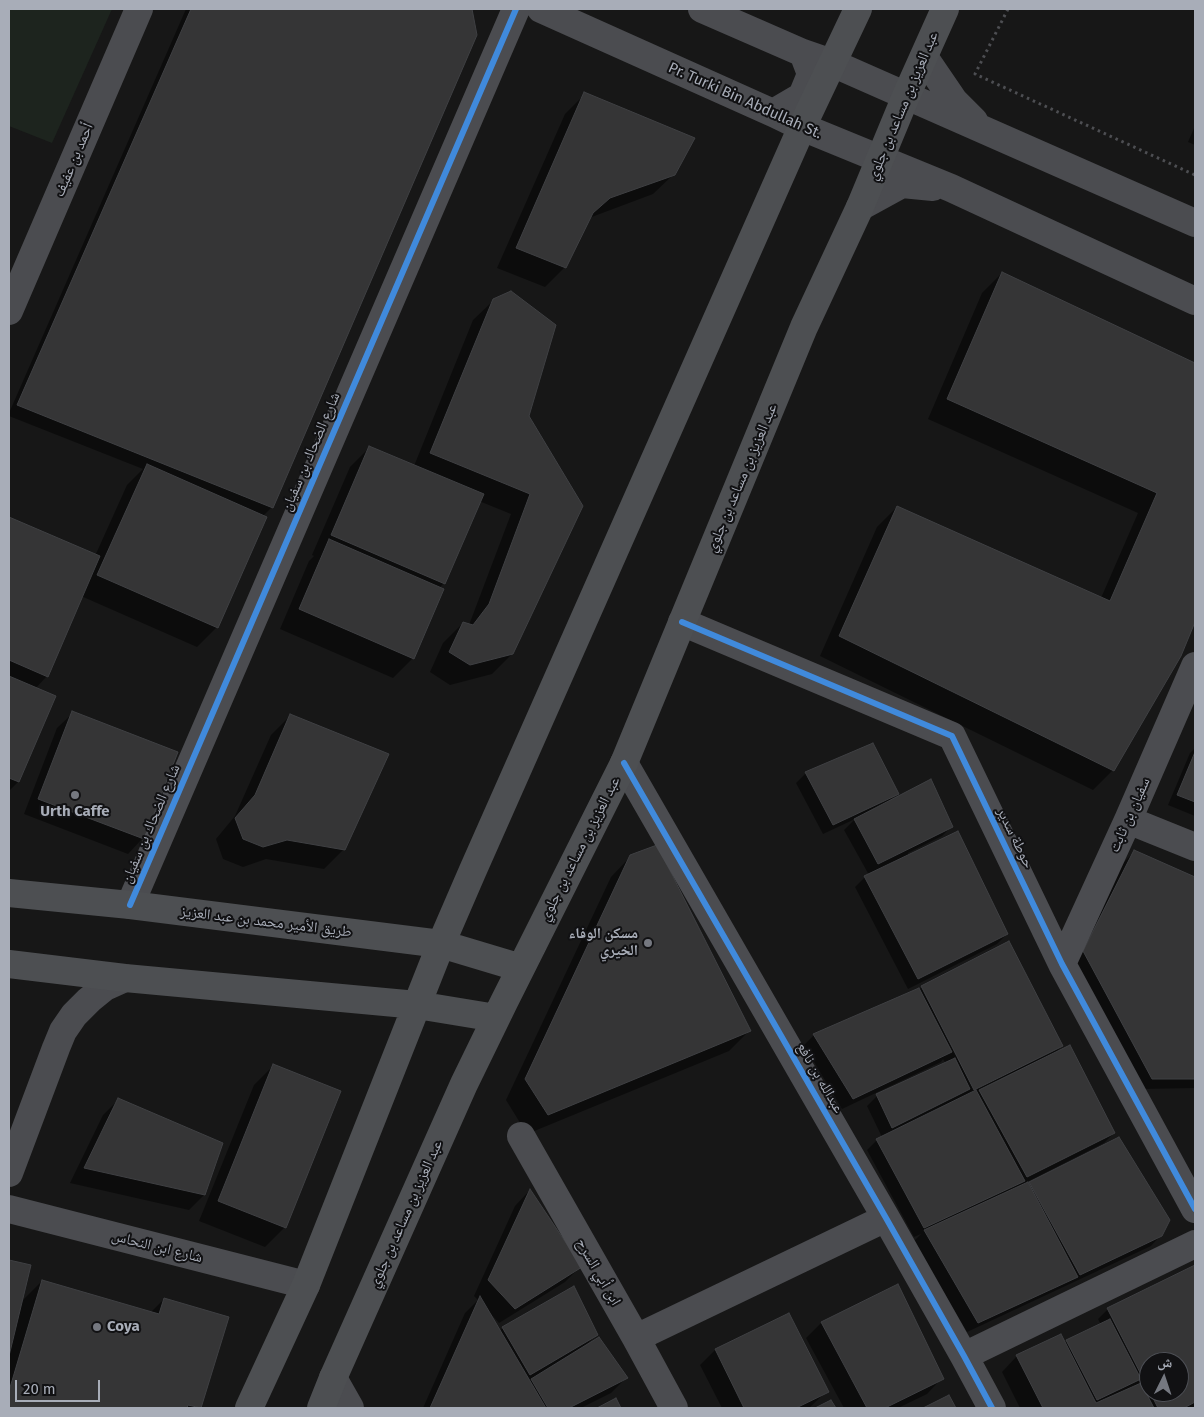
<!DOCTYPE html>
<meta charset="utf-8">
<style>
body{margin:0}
#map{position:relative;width:1204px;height:1417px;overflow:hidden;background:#171717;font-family:"Fira Sans","Noto Naskh Arabic",sans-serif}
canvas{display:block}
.frame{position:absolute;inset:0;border:10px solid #a8adb8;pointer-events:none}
.north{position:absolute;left:1139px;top:1352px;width:50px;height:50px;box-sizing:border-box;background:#111113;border:1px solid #4d4f55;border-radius:50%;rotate:4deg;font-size:14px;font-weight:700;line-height:20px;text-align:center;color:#a8adb8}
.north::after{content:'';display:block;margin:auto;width:18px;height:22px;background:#757880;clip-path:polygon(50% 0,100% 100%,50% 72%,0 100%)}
.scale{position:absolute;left:15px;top:1380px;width:85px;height:22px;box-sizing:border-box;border:2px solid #a8adb8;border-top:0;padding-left:6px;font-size:15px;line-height:18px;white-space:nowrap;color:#a8adb8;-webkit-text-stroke:4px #111113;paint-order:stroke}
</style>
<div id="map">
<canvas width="1204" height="1417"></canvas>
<div class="frame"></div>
<div class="north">ش</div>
<div class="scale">20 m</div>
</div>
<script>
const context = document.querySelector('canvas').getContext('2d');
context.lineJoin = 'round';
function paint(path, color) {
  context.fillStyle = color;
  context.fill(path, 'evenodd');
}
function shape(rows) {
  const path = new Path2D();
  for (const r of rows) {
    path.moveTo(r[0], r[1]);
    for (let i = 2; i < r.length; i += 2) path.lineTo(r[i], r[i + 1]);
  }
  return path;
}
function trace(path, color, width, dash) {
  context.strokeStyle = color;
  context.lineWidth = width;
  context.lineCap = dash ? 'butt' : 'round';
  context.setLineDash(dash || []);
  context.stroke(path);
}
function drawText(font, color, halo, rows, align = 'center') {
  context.font = font + ' "Fira Sans","Noto Naskh Arabic",sans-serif';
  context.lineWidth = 4;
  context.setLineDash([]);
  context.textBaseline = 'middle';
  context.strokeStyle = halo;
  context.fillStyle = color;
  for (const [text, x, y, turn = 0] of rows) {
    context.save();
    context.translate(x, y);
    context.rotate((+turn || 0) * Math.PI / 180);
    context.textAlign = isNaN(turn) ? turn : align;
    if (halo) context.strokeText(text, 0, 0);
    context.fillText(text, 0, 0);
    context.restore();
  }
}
paint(shape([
 [9,9,112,9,52,143,9,126]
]), '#1d241e');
paint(shape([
 [186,9,471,9,476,35,272,507,263,516,217,627,197,647,81,596,47,676,35,689,54,697,18,782,9,791,9,519,95,556,127,485,143,469,9,416,9,413],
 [585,94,674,174,653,194,589,218,565,267,545,287,497,268,565,114],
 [1195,126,1195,145,1188,142],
 [1002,273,1195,365,1195,619,1180,655,1113,770,1093,790,820,656,877,527,897,507,1101,598,1138,513,928,419,982,293],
 [494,300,528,416,581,506,512,654,492,674,450,685,430,672,443,643,463,623,469,625,511,514,479,501,444,583,439,588,413,658,393,678,280,629,309,561,314,556,312,555,350,467,370,447,414,466,473,320],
 [73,713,143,838,128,854,24,814,57,728],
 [291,715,344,849,324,869,266,859,243,867,223,859,216,839,235,816,271,735],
 [1195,748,1195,816,1168,805,1190,753],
 [806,773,897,793,889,801,952,826,942,836,908,853,909,856,1007,934,997,944,908,989,855,887,865,877,869,875,844,830,855,819,823,834,796,783],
 [1134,852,1195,878,1195,1088,1142,1089,1073,962,1124,862],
 [631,856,749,1031,729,1051,527,1134,506,1100,611,877],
 [922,987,1062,1046,1053,1055,1114,1133,1104,1143,1027,1182,1028,1185,1030,1183,1161,1235,1151,1246,967,1332,914,1241,921,1234,914,1237,867,1150,877,1140,882,1137,867,1106,877,1096,946,1064,943,1059,941,1062,842,1109,804,1045,814,1035,919,990],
 [274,1065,285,1227,265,1247,199,1221,254,1085],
 [118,1100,204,1195,189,1210,70,1183,103,1115],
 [529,1191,580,1267,565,1282,499,1323,491,1314,490,1315,499,1331,503,1328,596,1335,585,1346,626,1378,611,1393,581,1408,423,1408,465,1313,478,1300,474,1296,515,1206],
 [9,1261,29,1266,20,1303,42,1281,150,1313,164,1299,227,1318,200,1408,9,1408],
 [1194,1267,1195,1269,1195,1406,1191,1408,1020,1408,1002,1372,1017,1356,1060,1335,1064,1343,1067,1341,1101,1325,1098,1319,1108,1309],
 [1149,1362,1179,1362,1179,1392,1149,1392],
 [821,1323,942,1378,927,1394,898,1408,844,1408,806,1338],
 [715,1350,827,1391,809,1408,722,1408,700,1365]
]), '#0007');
const building = shape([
 [191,9,472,9,477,35,273,508,17,405,191,9],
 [584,92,695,138,675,175,610,198,593,213,566,268,516,248,584,92],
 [1002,272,1195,363,1195,622,1181,656,1114,771,839,636,897,506,1110,601,1157,493,947,399,1002,272],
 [511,291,556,325,529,416,583,506,513,654,470,665,449,652,463,622,473,625,489,604,530,494,430,453,493,299,511,291],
 [369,446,484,494,445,584,331,535,369,446],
 [147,464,267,517,218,628,97,575,147,464],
 [9,517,100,556,48,677,9,660,9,517],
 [329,539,444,589,414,659,299,609,329,539],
 [9,676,56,696,19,782,9,778,9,676],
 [72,711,178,752,144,839,38,799,72,711],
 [290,714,389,754,345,850,287,840,263,847,243,839,235,818,255,795,290,714],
 [873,743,899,794,833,825,805,772,873,743],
 [1195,752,1195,802,1177,795,1195,752],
 [931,779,953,827,878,864,854,819,931,779],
 [958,831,1008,934,918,979,864,876,958,831],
 [657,845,751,1031,548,1115,525,1079,630,855,657,845],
 [1134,850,1195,877,1195,1079,1152,1079,1083,951,1134,850],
 [1009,941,1063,1046,974,1090,921,986,1009,941],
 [919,988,952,1052,853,1099,813,1034,919,988],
 [1070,1045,1115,1133,1027,1177,979,1090,1070,1045],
 [955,1058,970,1089,892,1128,876,1094,955,1058],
 [273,1064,341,1091,286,1228,218,1201,273,1064],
 [976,1090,1025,1181,924,1228,876,1139,976,1090],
 [118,1098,223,1143,205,1195,84,1168,118,1098],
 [1119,1137,1170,1220,1162,1236,1080,1275,1029,1182,1119,1137],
 [1028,1182,1078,1277,978,1323,924,1230,1028,1182],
 [530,1189,582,1267,515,1309,488,1280,530,1189],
 [9,1260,31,1265,9,1356,9,1260],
 [1195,1265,1195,1402,1184,1408,1158,1408,1150,1392,1179,1392,1179,1362,1149,1362,1149,1390,1107,1308,1195,1265],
 [42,1280,159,1314,164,1298,229,1317,201,1408,188,1405,187,1408,9,1408,9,1391,42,1280],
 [898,1284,944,1379,885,1408,867,1408,821,1322,898,1284],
 [574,1286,598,1335,530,1375,502,1327,574,1286],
 [480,1296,546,1408,430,1408,480,1296],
 [789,1313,829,1392,796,1408,744,1408,715,1349,789,1313],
 [1110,1319,1141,1379,1097,1400,1066,1340,1110,1319],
 [1061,1334,1096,1403,1141,1383,1154,1408,1043,1408,1016,1355,1061,1334],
 [599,1337,628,1378,569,1408,548,1408,531,1379,599,1337],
 [949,1395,956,1408,923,1408,949,1395],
 [616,1398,621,1408,597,1408,616,1398],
 [831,1400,836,1408,815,1408,831,1400]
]);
paint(building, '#353536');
trace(building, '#3f4043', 1);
trace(shape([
 [1008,9,975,74,1195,175]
]), '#4d4e52', 3, [2.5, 4]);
trace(shape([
 [541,9,773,113,802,127,951,188,1195,301],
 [702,9,803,53,832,63,1195,223],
 [924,57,954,101,974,121],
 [773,113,802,96,811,74,803,53],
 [860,207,902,184,933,187],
 [9,311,139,9],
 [682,622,952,736,1062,964,1195,1209],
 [624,763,886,1218,964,1356,992,1408],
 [1128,820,1195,847],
 [130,905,516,9],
 [1062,964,1128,820,1195,666],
 [521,1136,636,1338,674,1408],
 [9,1173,56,1048,63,1031,74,1015,89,1000,105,987,125,978],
 [9,1209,306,1285],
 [636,1338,886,1218],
 [964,1356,1195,1244],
 [333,1378,350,1408]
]), '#4b4c50', 28);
trace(shape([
 [9,893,130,905,441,944,521,968],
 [9,964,125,978,417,1005,496,1018],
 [249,1408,306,1285,441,944,473,870,802,127,858,9],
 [321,1408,333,1378,464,1084,504,1002,624,763,804,327,860,207,906,96,945,9]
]), '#4d4f52', 28);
trace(shape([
 [682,622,952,736,1062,964,1195,1209],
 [624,763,886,1218,964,1356,992,1408],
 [130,905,516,9]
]), '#408adc', 6);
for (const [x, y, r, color] of [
 [75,795,5,"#757880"],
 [648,943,5,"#757880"],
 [97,1327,5,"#757880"]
]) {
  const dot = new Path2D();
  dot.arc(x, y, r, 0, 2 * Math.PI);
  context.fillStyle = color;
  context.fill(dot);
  trace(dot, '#111113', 2);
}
drawText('15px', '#a8adb8', '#111113', [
 ["Pr. Turki Bin Abdullah St.",745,101,24],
 ["عبد العزيز بن مساعد بن جلوي",903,106,-67],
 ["أحمد بن عفيف",74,160,-67],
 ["شارع الضحاك بن سفيان",311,452,-67],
 ["عبد العزيز بن مساعد بن جلوي",742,478,-67],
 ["سفيان بن ثابت",1130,815,-66],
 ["شارع الضحاك بن سفيان",151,824,-67],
 ["حوطة سدير",1015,838,64],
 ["عبد العزيز بن مساعد بن جلوي",580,849,-63],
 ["طريق الأمير محمد بن عبد العزيز",266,922,7],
 ["عبدالله بن نافع",820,1078,60],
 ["عبد العزيز بن مساعد بن جلوي",406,1214,-66],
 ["شارع ابن النحاس",157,1247,14],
 ["ابن أبي السرح",598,1272,60]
]);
drawText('bold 15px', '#a8adb8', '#111113', [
 ["Urth Caffe",75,812],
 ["مسكن الوفاء",638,934,"right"],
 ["الخيري",638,951,"right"],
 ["Coya",107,1327,"left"]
]);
</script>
